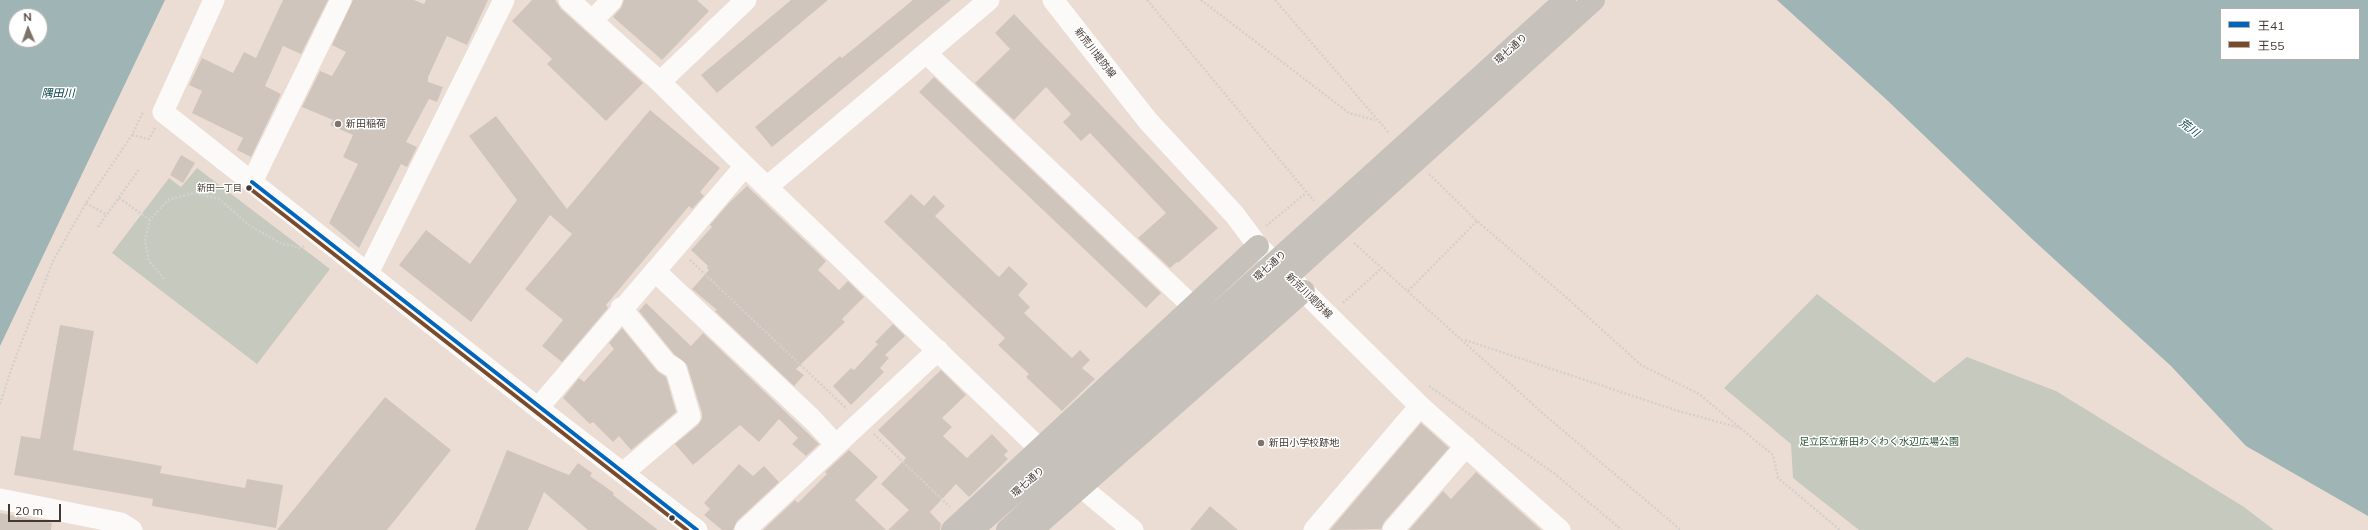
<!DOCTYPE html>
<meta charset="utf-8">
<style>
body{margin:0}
#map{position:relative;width:2368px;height:530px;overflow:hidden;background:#ecddd4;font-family:Mulish,"Noto Sans JP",sans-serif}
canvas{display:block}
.legend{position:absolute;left:2220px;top:8px;width:140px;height:52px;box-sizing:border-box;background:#fff;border:1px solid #b4afad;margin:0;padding:5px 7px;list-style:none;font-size:12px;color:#433831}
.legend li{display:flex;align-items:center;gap:8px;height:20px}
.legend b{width:20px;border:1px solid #b4afad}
.north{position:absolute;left:8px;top:8px;width:40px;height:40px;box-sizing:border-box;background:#fff;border:1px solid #b4afad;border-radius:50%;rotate:358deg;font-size:11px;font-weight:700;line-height:16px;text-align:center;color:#433831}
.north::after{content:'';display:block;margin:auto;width:14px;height:18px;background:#7e726a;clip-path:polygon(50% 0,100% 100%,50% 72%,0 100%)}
.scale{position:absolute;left:8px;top:504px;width:53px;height:18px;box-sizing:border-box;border:2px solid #433831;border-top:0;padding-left:5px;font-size:12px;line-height:14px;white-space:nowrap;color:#433831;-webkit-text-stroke:3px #fff;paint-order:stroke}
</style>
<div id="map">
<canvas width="2368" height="530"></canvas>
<ul class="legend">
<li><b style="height:5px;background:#0065bd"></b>王41</li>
<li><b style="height:5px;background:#7a4b2a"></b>王55</li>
</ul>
<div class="north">N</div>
<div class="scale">20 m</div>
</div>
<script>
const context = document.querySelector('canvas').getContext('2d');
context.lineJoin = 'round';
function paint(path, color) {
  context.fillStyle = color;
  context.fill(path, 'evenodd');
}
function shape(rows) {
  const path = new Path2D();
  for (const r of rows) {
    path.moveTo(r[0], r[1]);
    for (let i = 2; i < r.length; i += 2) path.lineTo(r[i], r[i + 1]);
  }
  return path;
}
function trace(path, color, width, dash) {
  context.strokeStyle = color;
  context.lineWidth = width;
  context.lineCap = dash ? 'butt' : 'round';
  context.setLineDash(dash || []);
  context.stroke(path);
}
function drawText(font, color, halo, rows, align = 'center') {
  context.font = font + ' Mulish,"Noto Sans JP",sans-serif';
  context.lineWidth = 3;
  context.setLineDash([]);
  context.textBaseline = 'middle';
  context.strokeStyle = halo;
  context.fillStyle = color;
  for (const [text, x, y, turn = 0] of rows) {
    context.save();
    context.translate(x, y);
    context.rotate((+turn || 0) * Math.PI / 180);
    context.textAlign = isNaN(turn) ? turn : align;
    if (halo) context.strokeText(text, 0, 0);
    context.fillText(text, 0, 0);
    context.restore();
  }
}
paint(shape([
 [197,168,330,269,257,364,112,253,169,178,181,187],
 [1817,294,1934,383,1967,357,2056,391,2244,507,2274,530,1859,530,1793,478,1791,444,1724,388]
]), '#c6c9bd');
paint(shape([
 [0,0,165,0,0,346],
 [16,16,40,16,40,40,16,40],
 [1777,0,2368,0,2368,516,2246,446,2171,366,2031,238,1888,101],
 [2221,9,2359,9,2359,59,2221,59]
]), '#9fb4b4');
paint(shape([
 [283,0,328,0,301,54,283,46,265,86,281,94,251,157,237,150,243,138,192,113,202,91,189,85,202,58,233,73,244,52,256,58],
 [353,0,414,0,424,4,426,0,488,0,467,45,447,36,428,77,428,82,443,87,437,102,429,99,406,142,417,147,407,167,401,164,359,248,329,223,358,164,343,157,353,135,330,125,333,120,302,107,320,71,332,76,346,52,332,45],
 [532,0,555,0,561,9,643,83,606,121,547,64,552,59,512,21],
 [624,0,697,0,709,11,662,60,613,17,621,8],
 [791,0,828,0,717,93,701,75],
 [913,0,951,0,772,147,755,127,840,56,842,58],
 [1014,14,1218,228,1178,263,1177,262,1170,268,1138,238,1166,213,1090,133,1081,141,1063,122,1071,114,1046,87,1014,120,975,83,1010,49,995,33],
 [934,77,1161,293,1146,308,919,92],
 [650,110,720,168,700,192,704,196,692,209,689,206,606,305,608,308,562,362,542,346,563,320,525,289,572,234,550,215,471,322,399,265,426,230,470,264,517,200,469,136,496,116,567,209],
 [181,155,195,163,183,183,170,175],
 [747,186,826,261,818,270,839,290,848,281,864,297,842,319,845,322,796,369,804,375,794,386,715,311,717,310,692,289,709,270,707,268,708,266,691,250,712,227,710,225,729,203],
 [911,194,924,206,934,195,945,206,935,216,999,277,1009,266,1028,284,1018,295,1030,307,1024,313,1072,358,1080,350,1090,360,1082,368,1095,379,1062,411,1026,377,1029,374,998,345,1005,338,884,222],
 [646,303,691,346,703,333,819,444,806,456,792,444,798,438,779,419,759,442,740,425,693,465,675,444,698,425,702,419,702,413,687,365,674,354,639,311],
 [893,324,905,336,885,355,889,358,880,368,884,372,851,405,833,386,851,368,854,370,878,344,875,342],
 [60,325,94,331,73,450,162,466,160,473,245,488,247,479,283,485,276,528,152,506,153,499,14,475,21,436,40,439],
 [622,328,657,371,666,377,676,412,631,450,619,436,613,442,593,422,590,424,563,398,579,378,584,382,614,349,609,343],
 [941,370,966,395,942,418,952,427,943,436,967,458,992,434,1008,451,1004,455,1008,459,969,497,956,484,930,512,941,524,940,530,888,530,909,510,881,484,906,458,878,430],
 [385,397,451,450,387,530,277,530],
 [1421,423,1449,448,1384,522,1381,529,1330,530],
 [507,450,569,475,578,463,592,473,590,476,614,493,613,495,658,530,588,530,544,492,528,530,475,530],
 [849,450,878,477,855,500,886,530,763,530,795,500,798,503,827,474,825,472],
 [739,464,753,476,764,466,779,482,737,521,733,530,722,530,704,515,710,509,704,503],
 [1476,472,1541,530,1409,530,1443,491,1451,499],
 [1210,506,1238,530,1190,530],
 [0,513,52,523,51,530,0,530]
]), '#d0c5bd');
trace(shape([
 [1147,0,1314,201],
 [1201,0,1349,113,1375,120],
 [1275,0,1389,133],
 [132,135,149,139,155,128],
 [1429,174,1477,221,1568,299,1641,365,1699,394,1773,455,1778,478,1840,530],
 [119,198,150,220],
 [86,203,107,215],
 [1266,226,1306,193],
 [98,227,140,168],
 [1354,243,1547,417,1681,530],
 [690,260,847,409],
 [164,279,149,261,145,241,150,220,168,200,194,193,219,199,250,226,282,244,301,248,304,246],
 [1408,291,1477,221],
 [1343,303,1382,268],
 [1465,340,1675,410,1740,428],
 [1429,386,1555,474,1622,530],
 [0,404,12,367,53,261,86,203,132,135,143,112],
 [874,434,950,507]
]), '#d4d0cd', 2.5, [2, 2]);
trace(shape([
 [214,0,163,112,538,408,697,530],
 [569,0,660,82,745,166,1040,449],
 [1053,0,1148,121,1234,214,1258,246,1420,406,1560,530],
 [592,21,612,0],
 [926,53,1189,303],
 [660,82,746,0],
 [252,182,341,0],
 [767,187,989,0],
 [655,271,813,420,836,445],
 [368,273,504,0],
 [621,308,666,363,676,369,690,416,623,473],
 [538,408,745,166],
 [1081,487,1133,530],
 [0,499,121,523,132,530],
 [745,530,938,350],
 [1314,530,1420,406],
 [1393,530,1466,446]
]), '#fcfaf9', 21);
trace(shape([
 [952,530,1258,246],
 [972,530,1104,416,1565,0],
 [1007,530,1594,0],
 [1032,530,1304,291]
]), '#c7c1bb', 22);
trace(shape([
 [252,182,697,530]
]), '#0065bd', 4);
trace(shape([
 [248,187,687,530]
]), '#7a4b2a', 4);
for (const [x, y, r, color] of [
 [338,124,4,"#7e726a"],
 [249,188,3.5,"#433831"],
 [1261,443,4,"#7e726a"],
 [672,518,3.5,"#433831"]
]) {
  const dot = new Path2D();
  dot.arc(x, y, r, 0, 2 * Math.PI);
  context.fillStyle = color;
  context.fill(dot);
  trace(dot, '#fff', 1.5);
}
drawText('9px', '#433831', '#fff', [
 ["新田一丁目",242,188]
], 'right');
drawText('10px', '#433831', '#fff', [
 ["環七通り",1511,49,-42],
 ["新荒川堤防線",1095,53,52],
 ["環七通り",1270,266,-42],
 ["新荒川堤防線",1309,296,44],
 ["環七通り",1028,482,-41]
]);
drawText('10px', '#433831', '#fff', [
 ["新田稲荷",346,124],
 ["新田小学校跡地",1269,443]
], 'left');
drawText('10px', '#275133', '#fff', [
 ["足立区立新田わくわく水辺広場公園",1879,442]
]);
drawText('italic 11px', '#054145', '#fff', [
 ["隅田川",58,94],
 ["荒川",2189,128,36]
]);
</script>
